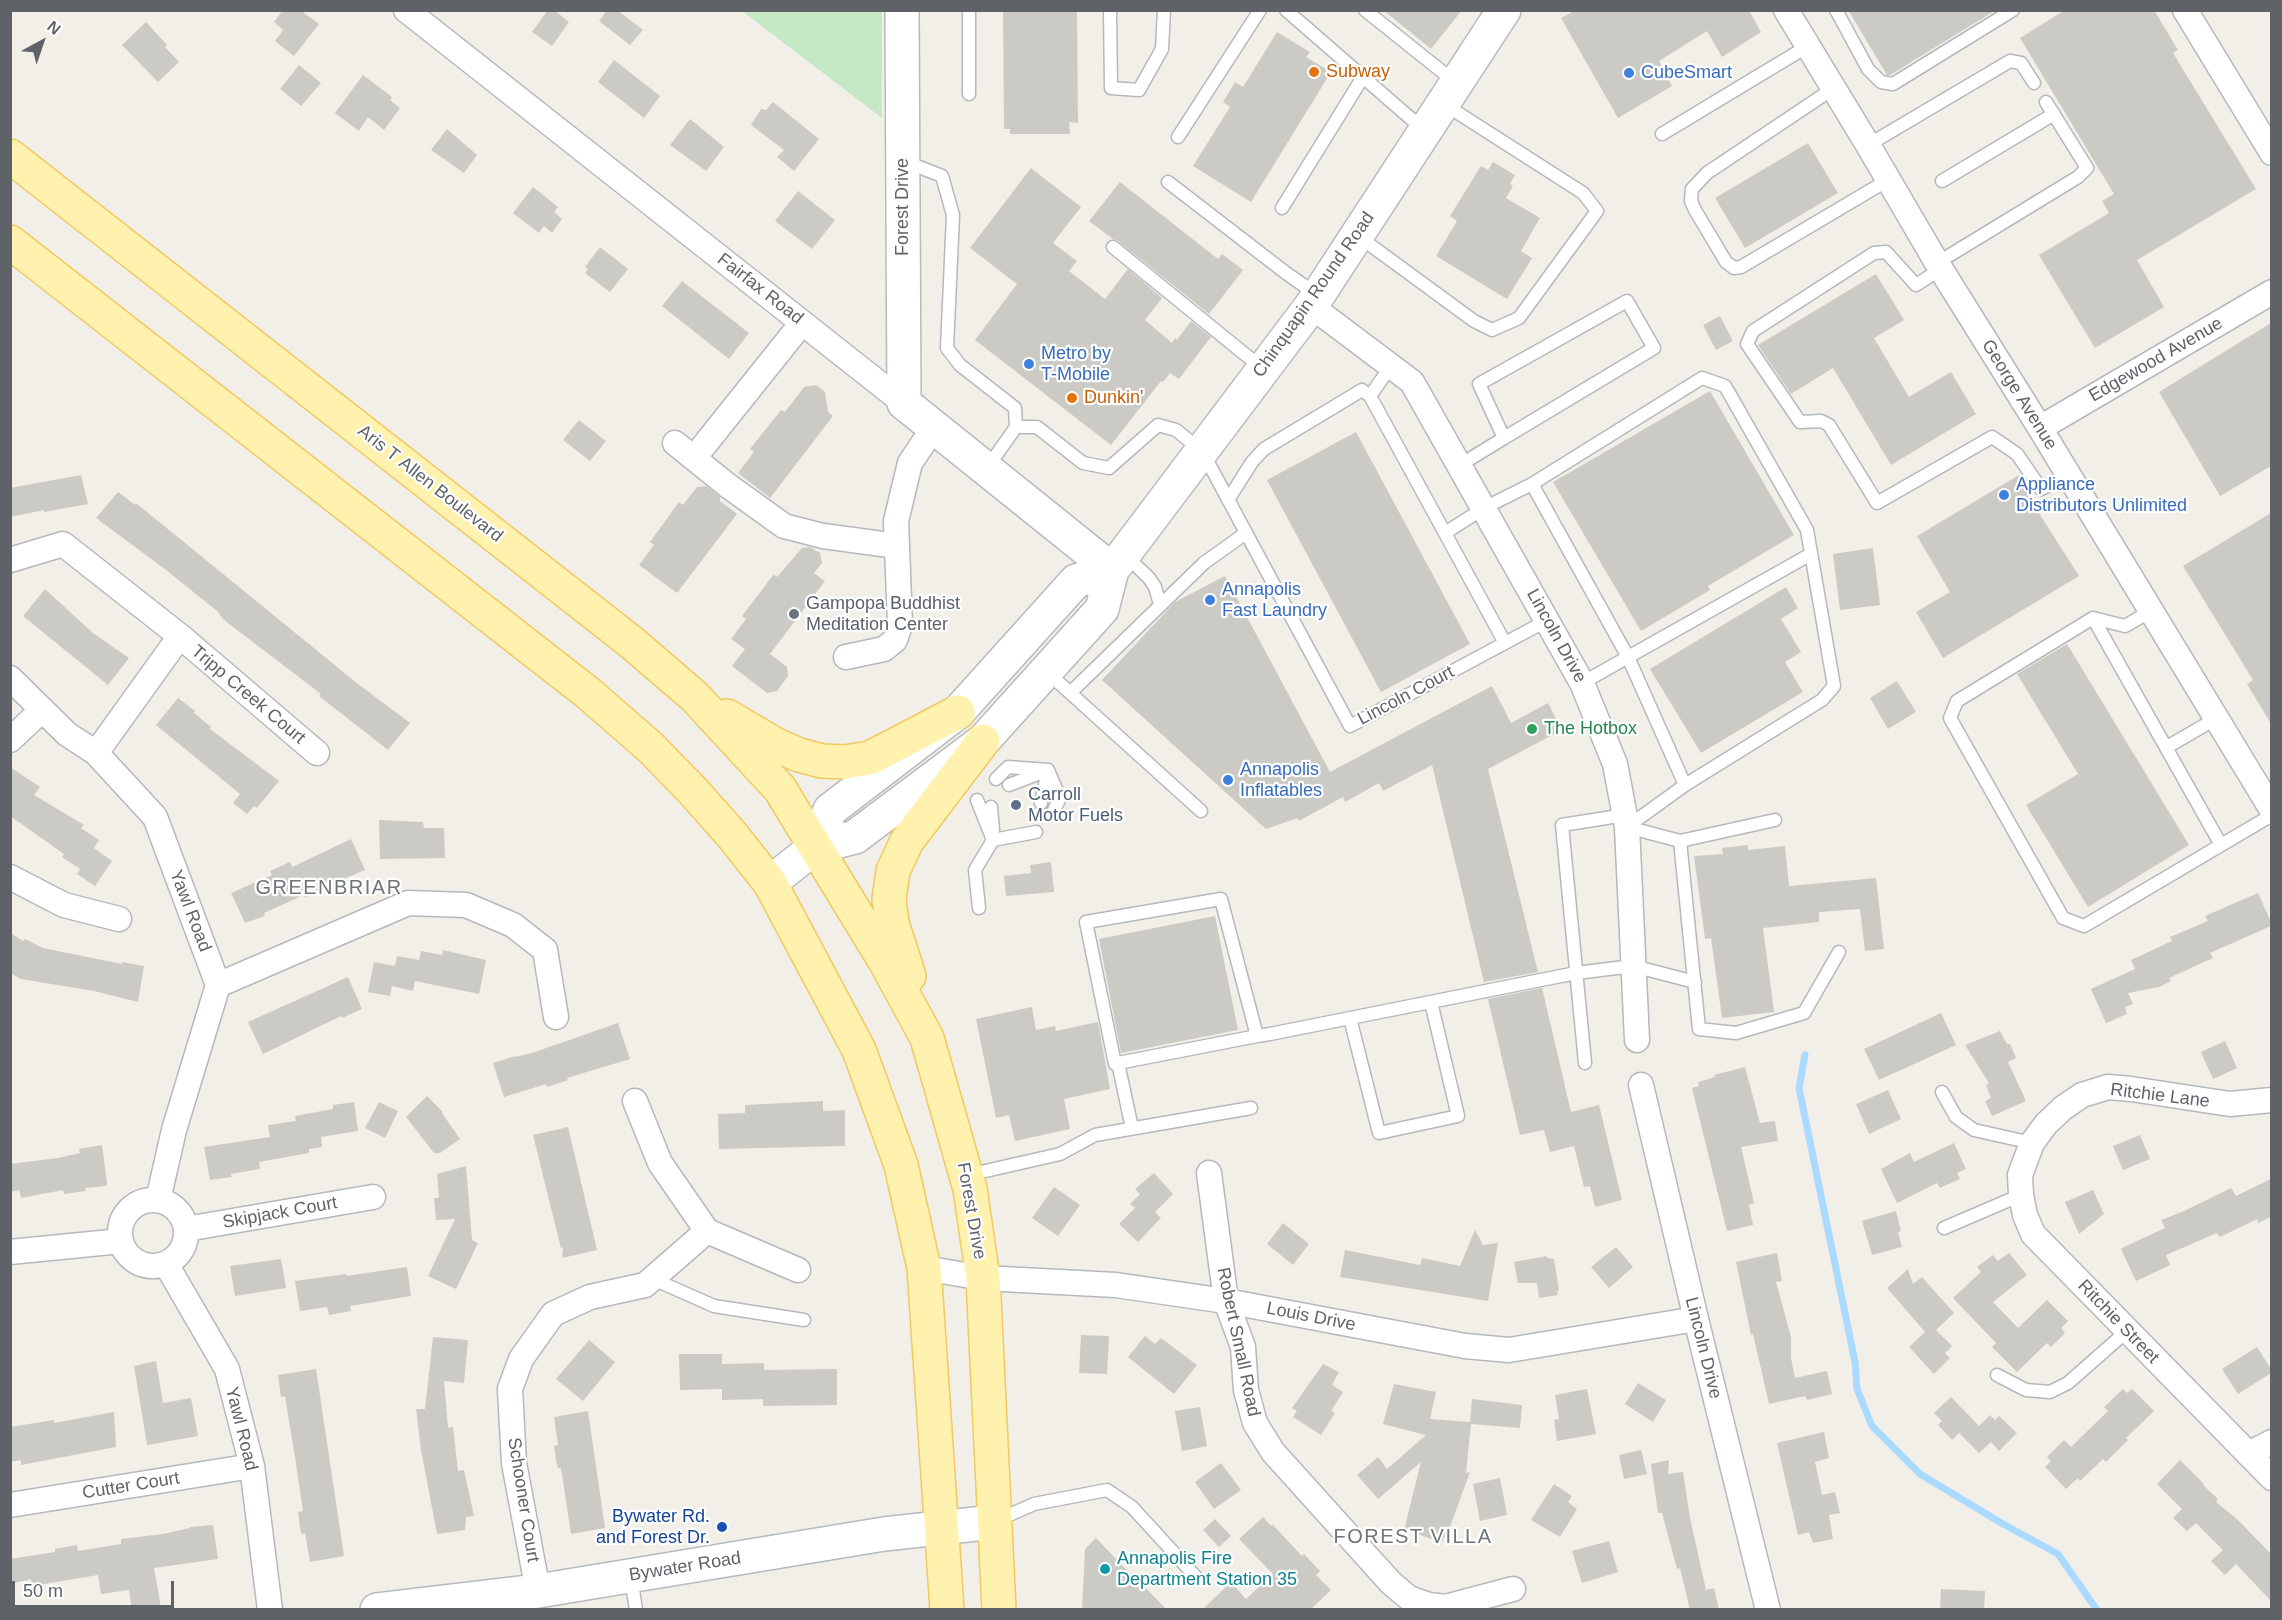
<!DOCTYPE html>
<style>
body{margin:0}
#map{position:relative;width:2282px;height:1620px;overflow:hidden;background:#f1efe8;font-family:Helvetica,sans-serif}
canvas{display:block}
.frame{position:absolute;inset:0;border:12px solid #5f6368;pointer-events:none}
.north{position:absolute;left:12px;top:12px;width:60px;height:60px;-webkit-text-stroke:4px #fff;paint-order:stroke;rotate:40deg;font-size:16px;font-weight:700;line-height:24px;text-align:center;color:#5f6368}
.north::after{content:'';display:block;margin:auto;width:21px;height:27px;background:#5f6368;clip-path:polygon(50% 0,100% 100%,50% 72%,0 100%)}
.scale{position:absolute;left:12px;top:1581px;width:162px;height:27px;box-sizing:border-box;border:3px solid #5f6368;border-top:0;padding-left:8px;font-size:18px;line-height:21px;white-space:nowrap;color:#5f6368;-webkit-text-stroke:4px #fff;paint-order:stroke}
</style>
<div id="map">
<canvas width="2282" height="1620"></canvas>
<div class="frame"></div>
<div class="north">N</div>
<div class="scale">50 m</div>
</div>
<script>
const context = document.querySelector('canvas').getContext('2d');
context.lineJoin = 'round';
function paint(path, color) {
  context.fillStyle = color;
  context.fill(path, 'evenodd');
}
function shape(rows) {
  const path = new Path2D();
  for (const r of rows) {
    if (r.length === 3) {
      path.moveTo(r[0] + r[2], r[1]);
      path.arc(r[0], r[1], r[2], 0, 2 * Math.PI);
      continue;
    }
    path.moveTo(r[0], r[1]);
    for (let i = 2; i < r.length; i += 2) path.lineTo(r[i], r[i + 1]);
  }
  return path;
}
function trace(path, color, width, dash) {
  context.strokeStyle = color;
  context.lineWidth = width;
  context.lineCap = dash ? 'butt' : 'round';
  context.setLineDash(dash || []);
  context.stroke(path);
}
function drawText(font, color, halo, rows, align = 'center') {
  context.font = font + ' Helvetica,sans-serif';
  context.lineWidth = 4.5;
  context.setLineDash([]);
  context.textBaseline = 'middle';
  context.strokeStyle = halo;
  context.fillStyle = color;
  for (const [text, x, y, turn = 0] of rows) {
    context.save();
    context.translate(x, y);
    context.rotate((+turn || 0) * Math.PI / 180);
    context.textAlign = isNaN(turn) ? turn : align;
    if (halo) context.strokeText(text, 0, 0);
    context.fillText(text, 0, 0);
    context.restore();
  }
}
paint(shape([
 [742,11,882,11,882,118]
]), '#c5e8c5');
trace(shape([
 [1805,1055,1799,1088,1855,1362,1857,1389,1872,1426,1920,1474,2003,1524,2058,1554,2097,1610]
]), '#aadaff', 7);
paint(shape([
 [283,10,300,10,319,24,294,56,275,41,283,30,274,22],
 [548,10,554,10,569,22,552,46,532,32],
 [607,10,617,10,643,30,630,45,599,21],
 [1003,10,1077,10,1078,123,1069,122,1070,134,1010,134,1010,129,1004,129],
 [1383,10,1462,10,1431,49],
 [1576,10,1749,10,1761,32,1722,57,1707,31,1659,61,1672,86,1618,118,1561,18],
 [1848,10,1996,10,1890,75,1887,75],
 [2065,10,2154,10,2178,50,2173,53,2256,189,2137,260,2164,307,2095,348,2039,255,2109,213,2102,201,2114,194,2020,38],
 [146,22,167,45,165,47,179,62,158,82,122,45],
 [1277,32,1310,52,1306,57,1331,72,1251,202,1193,166,1230,107,1223,102,1235,82,1243,87],
 [614,60,660,96,644,118,598,82],
 [299,65,321,83,301,106,280,89],
 [363,75,392,97,390,100,400,108,384,130,368,117,359,131,335,113],
 [773,102,819,139,794,171,777,157,784,150,751,125,761,109,766,110],
 [690,119,724,147,706,171,670,145],
 [447,129,477,155,464,173,431,150],
 [1808,143,1838,193,1745,248,1715,198],
 [1493,162,1515,175,1510,184,1513,186,1506,198,1540,218,1521,251,1532,258,1507,299,1436,256,1457,221,1450,216,1481,166,1488,170],
 [1031,168,1081,207,1053,243,1077,261,1069,271,1105,299,1128,269,1162,298,1145,320,1172,343,1175,338,1177,340,1191,321,1211,337,1179,379,1170,373,1163,382,1161,381,1111,445,975,340,1017,284,970,248],
 [1120,182,1218,259,1222,254,1243,270,1209,314,1118,241,1113,239,1089,221],
 [533,187,558,207,554,212,562,219,552,233,544,226,539,233,513,213],
 [798,191,835,220,812,249,775,221],
 [600,247,628,269,610,292,585,273,588,269,585,267],
 [1876,274,1904,320,1874,338,1909,397,1951,372,1976,414,1891,465,1833,368,1791,394,1758,345],
 [682,281,749,333,729,359,662,306],
 [1720,316,1733,341,1716,350,1703,325],
 [2271,323,2271,466,2220,496,2159,392],
 [816,385,825,392,828,412,833,416,770,498,738,473,754,452,750,449,781,410,785,412,804,387],
 [1710,391,1794,535,1708,586,1710,590,1641,631,1553,482],
 [579,420,606,441,590,461,563,440],
 [1356,432,1470,644,1381,692,1267,480],
 [81,475,88,504,44,512,44,510,10,517,10,488],
 [2019,475,2040,509,2037,510,2079,576,1943,658,1916,612,1950,592,1917,536],
 [706,486,720,497,720,501,737,514,677,593,639,565,654,545,650,542,679,502,683,505,697,487],
 [118,492,135,505,136,503,358,684,410,723,388,750,319,696,321,694,224,620,217,611,166,570,96,518],
 [2271,513,2271,724,2247,684,2253,680,2183,566],
 [810,547,820,553,822,563,814,573,825,581,770,654,787,667,788,676,777,691,767,693,732,666,745,649,731,639,746,619,742,616,774,574,777,577,802,548],
 [1873,548,1880,605,1840,610,1833,554],
 [1225,576,1330,772,1492,686,1511,723,1548,703,1562,730,1488,769,1538,972,1484,982,1432,765,1383,791,1379,783,1345,802,1343,797,1299,821,1298,818,1266,829,1102,680,1175,602],
 [1786,587,1798,608,1781,619,1801,652,1785,662,1803,692,1701,753,1650,669],
 [45,589,93,633,129,658,108,685,23,616],
 [2067,644,2189,845,2088,907,2026,805,2078,774,2017,674],
 [1897,681,1916,712,1888,729,1870,698],
 [178,698,195,711,194,713,211,727,210,729,279,781,257,808,254,806,247,814,233,803,240,794,156,725],
 [10,767,40,787,34,795,84,825,81,828,99,840,94,848,112,861,95,886,77,874,80,869,62,857,64,854,10,816],
 [379,820,423,822,424,828,444,828,445,858,380,859],
 [351,839,365,870,325,887,326,889,305,898,304,895,264,913,265,916,245,923,231,893,272,875,270,871,290,862,292,867],
 [1748,845,1748,850,1785,846,1789,886,1876,878,1884,949,1865,951,1860,909,1819,912,1819,922,1763,928,1774,1012,1722,1018,1711,938,1705,939,1694,856,1723,854,1722,848],
 [1051,862,1054,892,1006,896,1004,876,1031,873,1030,865],
 [2258,893,2271,922,2271,926,2210,953,2213,958,2169,978,2171,981,2159,987,2128,993,2133,1004,2125,1007,2127,1014,2106,1023,2091,989,2135,969,2131,960,2172,941,2170,937,2208,921,2205,916],
 [1215,916,1238,1030,1121,1053,1099,939],
 [10,933,23,941,25,939,43,948,122,964,122,962,144,966,138,1002,94,991,21,979,10,973],
 [443,950,486,960,479,994,415,981,413,991,392,986,390,996,368,992,374,962,395,966,397,956,419,960,421,951,442,955],
 [348,977,362,1009,342,1018,341,1016,263,1054,248,1022],
 [1542,988,1571,1112,1599,1105,1622,1200,1595,1207,1590,1186,1584,1187,1574,1146,1550,1152,1544,1130,1520,1135,1488,999],
 [1032,1007,1036,1030,1055,1026,1056,1031,1098,1022,1110,1089,1064,1099,1070,1129,1015,1141,1009,1115,996,1118,976,1019],
 [1941,1013,1956,1045,1879,1080,1864,1049],
 [618,1023,630,1059,567,1078,568,1080,547,1087,546,1084,504,1097,493,1063,515,1056,515,1057,532,1053],
 [2000,1031,2007,1044,2010,1044,2016,1058,2008,1062,2026,1101,1992,1116,1985,1101,1991,1098,1986,1085,1989,1083,1965,1045],
 [2225,1041,2237,1068,2213,1079,2201,1052],
 [1745,1067,1760,1123,1775,1121,1778,1141,1741,1147,1754,1203,1749,1205,1753,1225,1727,1231,1692,1088,1699,1086,1698,1082,1715,1077,1714,1075],
 [1888,1090,1901,1119,1869,1134,1856,1104],
 [427,1096,443,1112,442,1113,460,1139,440,1153,434,1153,406,1117],
 [823,1101,823,1111,845,1110,845,1146,719,1149,718,1114,745,1113,745,1105],
 [354,1102,358,1131,321,1137,322,1147,309,1149,309,1153,259,1162,260,1169,231,1174,232,1177,210,1180,204,1147,270,1137,268,1125,296,1121,295,1116,333,1109,333,1105],
 [379,1102,398,1111,385,1138,365,1128],
 [568,1127,597,1250,562,1258,563,1247,561,1248,533,1135],
 [2140,1135,2150,1159,2123,1170,2113,1146],
 [1954,1143,1966,1169,1957,1173,1960,1179,1940,1188,1937,1183,1897,1203,1881,1169,1910,1153,1914,1162],
 [102,1145,107,1183,106,1186,85,1188,86,1191,64,1194,63,1190,21,1198,19,1190,10,1192,10,1164,58,1158,80,1153,79,1149],
 [466,1166,472,1240,478,1243,456,1289,428,1276,455,1219,436,1220,434,1198,439,1198,437,1174],
 [1154,1173,1173,1194,1155,1212,1161,1218,1138,1242,1119,1224,1135,1208,1130,1204,1140,1194,1135,1189],
 [2271,1179,2271,1217,2258,1223,2257,1219,2220,1237,2217,1233,2166,1255,2170,1265,2136,1281,2121,1249,2124,1247,2165,1228,2161,1220,2182,1212,2231,1188,2236,1196],
 [1054,1187,1080,1205,1058,1236,1032,1218],
 [2093,1190,2104,1214,2079,1234,2065,1202],
 [1896,1211,1901,1231,1898,1232,1902,1247,1872,1255,1862,1221],
 [1283,1223,1309,1244,1293,1265,1267,1244],
 [1475,1230,1483,1245,1498,1243,1488,1301,1340,1277,1345,1250,1420,1265,1422,1258,1460,1266],
 [1616,1247,1633,1267,1609,1288,1591,1267],
 [1777,1253,1782,1281,1776,1282,1791,1337,1791,1358,1795,1378,1827,1371,1832,1394,1807,1400,1805,1396,1769,1404,1753,1334,1751,1335,1736,1262],
 [2009,1253,2027,1275,1993,1302,2018,1328,2047,1300,2068,1321,2061,1328,2065,1333,2051,1347,2047,1343,2017,1372,1992,1347,1996,1343,1953,1298,1981,1272,1977,1267,1993,1255,1998,1261],
 [1547,1256,1547,1258,1554,1259,1559,1291,1557,1291,1558,1295,1539,1298,1537,1283,1518,1283,1514,1262],
 [281,1259,286,1288,235,1296,230,1266],
 [407,1267,411,1296,350,1306,351,1311,329,1315,327,1307,300,1311,295,1281,346,1274,346,1276],
 [1908,1269,1913,1284,1922,1277,1954,1313,1936,1330,1952,1346,1945,1353,1950,1358,1934,1374,1909,1347,1925,1332,1887,1288],
 [1081,1335,1109,1336,1107,1374,1079,1373],
 [1145,1336,1155,1344,1161,1338,1197,1365,1174,1394,1128,1357],
 [433,1337,468,1340,464,1383,444,1381,448,1428,453,1427,458,1471,464,1470,474,1516,466,1517,465,1530,437,1534,421,1450,416,1409,425,1409],
 [589,1340,615,1362,583,1401,556,1379],
 [2257,1347,2271,1369,2271,1373,2238,1394,2222,1369],
 [679,1354,722,1354,722,1364,764,1363,764,1370,837,1369,837,1405,763,1406,763,1399,722,1400,722,1389,680,1390],
 [156,1361,163,1403,191,1398,198,1436,147,1445,134,1366],
 [1323,1364,1339,1372,1332,1385,1343,1392,1331,1411,1335,1413,1321,1435,1293,1417,1297,1411,1292,1408],
 [316,1369,344,1556,310,1562,305,1533,301,1534,298,1512,303,1511,296,1464,285,1396,281,1397,278,1375],
 [1638,1383,1666,1400,1653,1422,1625,1404],
 [1394,1384,1436,1392,1430,1419,1470,1422,1472,1399,1522,1405,1520,1428,1471,1424,1466,1473,1470,1472,1446,1538,1444,1537,1442,1542,1404,1530,1421,1462,1378,1499,1357,1475,1378,1457,1387,1469,1426,1435,1383,1424],
 [1587,1389,1596,1434,1557,1441,1554,1420,1559,1419,1555,1395],
 [2123,1389,2127,1393,2132,1389,2154,1411,2126,1438,2128,1440,2106,1462,2103,1459,2080,1481,2078,1478,2066,1489,2045,1467,2051,1461,2047,1457,2064,1440,2071,1447,2108,1411,2104,1407],
 [1951,1397,1979,1426,1990,1415,1995,1420,1999,1416,2017,1433,1999,1451,1991,1442,1979,1453,1959,1433,1952,1440,1938,1425,1942,1421,1934,1413],
 [1200,1407,1207,1446,1182,1451,1175,1411],
 [588,1411,605,1528,571,1534,561,1468,558,1468,556,1460,554,1446,558,1445,554,1417],
 [114,1412,116,1447,21,1465,21,1460,10,1462,10,1427,54,1420,54,1423],
 [1824,1432,1829,1458,1815,1462,1822,1495,1835,1492,1840,1513,1829,1515,1833,1539,1813,1543,1809,1532,1798,1535,1777,1443],
 [1641,1450,1647,1474,1624,1479,1619,1455],
 [1669,1460,1668,1474,1683,1472,1690,1518,1706,1590,1714,1588,1719,1610,1690,1610,1680,1568,1677,1569,1662,1513,1658,1513,1651,1464],
 [2180,1460,2204,1484,2203,1485,2218,1499,2216,1502,2238,1520,2271,1554,2271,1601,2236,1564,2225,1575,2211,1561,2223,1550,2196,1523,2187,1531,2173,1518,2182,1509,2157,1484],
 [1221,1463,1241,1490,1214,1509,1195,1482],
 [1500,1478,1507,1515,1480,1521,1473,1484],
 [1554,1484,1572,1496,1568,1502,1577,1509,1560,1537,1531,1520],
 [1263,1517,1271,1526,1272,1524,1302,1556,1304,1554,1320,1571,1316,1575,1331,1590,1310,1610,1202,1610,1231,1582,1246,1599,1273,1574,1239,1539],
 [1215,1519,1231,1536,1219,1547,1203,1530],
 [213,1525,218,1559,154,1568,161,1608,132,1610,129,1590,101,1594,98,1575,32,1586,31,1579,10,1584,10,1559,55,1552,55,1549,77,1545,78,1551,121,1544,121,1539,163,1534,190,1528,190,1527],
 [1096,1538,1140,1584,1141,1583,1167,1610,1082,1610,1085,1549],
 [1609,1541,1618,1572,1582,1583,1572,1551],
 [1941,1589,1985,1591,1984,1610,1940,1610]
]), '#cccac5');
const lane = shape([
 [1110,10,1111,88,1139,90,1162,49,1164,10],
 [1286,10,1424,130],
 [1365,10,1455,82],
 [1836,10,1868,69,1881,82,1893,84,2013,10],
 [1834,88,1707,173,1692,189,1691,201,1695,210,1726,262,1734,268,1741,267,1888,180],
 [969,94,969,10],
 [1662,134,1808,46],
 [1178,137,1260,10],
 [1868,145,2010,61,2021,63,2034,83],
 [904,161,942,176,953,215,947,348,960,365,1015,408,1016,427,987,468],
 [1942,181,2054,114],
 [1168,182,1286,273,1316,294],
 [1282,208,1363,77],
 [1358,236,1474,321,1492,330,1519,318,1597,211,1583,193,1444,104],
 [1113,247,1263,369],
 [1937,263,2078,177,2087,168,2046,102],
 [1941,269,1916,285,1886,252,1874,253,1753,331,1747,344,1800,422,1821,421,1829,425,1877,503,1992,437,2017,454,2041,489,2068,475],
 [1370,396,1391,366],
 [1016,427,1037,427,1083,463,1109,468,1158,425,1176,430,1202,451,1350,726,1548,620],
 [1460,465,1504,438,1479,384,1627,301,1654,348,1504,438],
 [1532,484,1628,657,1685,785],
 [1228,500,1252,462,1264,449,1362,390,1370,396,1505,643],
 [1445,533,1484,508,1532,484,1702,378,1725,386,1807,530,1834,686,1822,700,1685,785,1627,827],
 [1125,555,1149,578,1155,587,1160,604],
 [2151,611,2125,626,2093,618,1957,701,1950,718,2063,918,2084,926,2272,815],
 [2093,618,2221,845],
 [1047,672,1201,811],
 [1582,683,1811,554],
 [1070,693,1204,563,1246,533],
 [2167,747,2217,718],
 [996,779,1008,767,1048,770,1060,798,1054,810],
 [1009,785,1048,770,1041,803],
 [977,800,993,840,1036,832],
 [991,807,993,830],
 [1627,827,1680,841,1775,820],
 [1680,841,1699,1029,1736,1033,1804,1013,1839,952],
 [979,908,975,870,993,840],
 [1350,1018,1379,1133,1458,1116,1431,1002],
 [1257,1036,1221,899,1086,922,1115,1064,1118,1063,1257,1036,1270,1034,1576,973,1633,966,1695,982],
 [1118,1063,1132,1128],
 [1585,1063,1562,825,1625,815],
 [1942,1092,1956,1117,1974,1130,2032,1143],
 [968,1175,1060,1154,1095,1135,1251,1108],
 [1944,1228,2021,1195],
 [653,1279,714,1306,804,1320],
 [1997,1375,2026,1390,2050,1392,2068,1383,2127,1331],
 [998,1520,1034,1504,1107,1490,1132,1507,1197,1578],
 [631,1577,636,1610]
]);
const street = shape([
 [406,10,904,403],
 [1786,10,1868,145,1937,263,2040,428,2272,810],
 [2185,10,2272,153],
 [1311,306,1412,382,1582,683,1615,764,1627,827,1637,1040],
 [2040,428,2272,292],
 [675,443,727,485,784,526,823,536,897,546],
 [694,458,802,323],
 [10,560,63,544,180,636,317,753],
 [846,657,884,649,895,640,900,625,896,521,910,463,934,427],
 [10,678,67,734,96,753,155,817,218,985,174,1130,158,1200],
 [10,740,42,710],
 [96,753,180,636],
 [10,877,64,905,119,919],
 [218,985,408,903,466,905,513,925,545,950,556,1017],
 [1641,1085,1696,1319,1768,1610],
 [2272,1100,2230,1104,2131,1089,2108,1087,2082,1095,2063,1108,2046,1124,2032,1143,2020,1175,2021,1195,2025,1215,2033,1234,2272,1478],
 [635,1101,660,1163,707,1231,798,1270],
 [1209,1173,1226,1301,1243,1347,1246,1390,1255,1423,1273,1452,1391,1583,1409,1598,1429,1605,1445,1607,1513,1589],
 [153,1233,33],
 [186,1229,373,1197],
 [10,1252,121,1241],
 [166,1264,227,1369,252,1466,270,1610],
 [924,1268,983,1278,1116,1285,1226,1301,1465,1346,1509,1350,1696,1319],
 [2248,1454,2272,1442],
 [10,1505,252,1466],
 [538,1591,514,1463,510,1389,521,1359,553,1314,590,1297,645,1285,707,1231]
]);
const secondary = shape([
 [902,10,904,403,1112,570],
 [815,847,830,810,958,712,1076,581,1112,570],
 [770,883,815,847,855,837,983,741,1102,609,1112,570,1311,306,1504,10],
 [377,1610,538,1591,884,1534,994,1522]
]);
const primary = shape([
 [10,156,631,642,695,697,780,789,885,961,927,1038,970,1189,983,1278,999,1610],
 [10,242,588,693,650,747,693,791,732,835,770,883,859,1050,901,1165,924,1268,947,1610],
 [727,716,776,745,799,755,822,761,845,762,870,758,958,712],
 [909,976,892,923,889,899,893,871,907,841,983,741]
]);
trace(lane, '#b5b8bc', 15);
trace(street, '#b5b8bc', 27);
trace(secondary, '#b6babf', 36);
trace(primary, '#f2c960', 36);
trace(lane, '#fff', 12);
trace(street, '#fff', 24);
trace(secondary, '#fff', 33);
trace(primary, '#fff2af', 33);
for (const [x, y, r, color] of [
 [1314,72,6,"#e8710a"],
 [1629,73,6,"#3f7fe0"],
 [1029,364,6,"#3f7fe0"],
 [1072,398,6,"#e8710a"],
 [2004,495,6,"#3f7fe0"],
 [1210,600,6,"#3f7fe0"],
 [794,614,6,"#6b7280"],
 [1532,729,6,"#2e9e5b"],
 [1228,780,6,"#3f7fe0"],
 [1016,805,6,"#5c6f8a"],
 [722,1527,6,"#1a4fb4"],
 [1105,1569,6,"#0f9aa8"]
]) {
  const dot = new Path2D();
  dot.arc(x, y, r, 0, 2 * Math.PI);
  context.fillStyle = color;
  context.fill(dot);
  trace(dot, '#fff', 2);
}
drawText('18px', '#c56008', '#fff', [
 ["Subway",1326,72],
 ["Dunkin'",1084,398]
], 'left');
drawText('18px', '#366cbe', '#fff', [
 ["CubeSmart",1641,73],
 ["Metro by",1041,354],
 ["T-Mobile",1041,375],
 ["Appliance",2016,485],
 ["Distributors Unlimited",2016,506],
 ["Annapolis",1222,590],
 ["Fast Laundry",1222,611],
 ["Annapolis",1240,770],
 ["Inflatables",1240,791]
], 'left');
drawText('18px', '#5f6368', '#fff', [
 ["Forest Drive",903,207,-90],
 ["Fairfax Road",760,289,38],
 ["Chinquapin Round Road",1314,295,-55],
 ["Edgewood Avenue",2156,360,-30],
 ["George Avenue",2019,395,58],
 ["Aris T Allen Boulevard",430,484,38],
 ["Lincoln Drive",1556,636,61],
 ["Tripp Creek Court",248,695,40],
 ["Lincoln Court",1406,696,-28],
 ["Yawl Road",190,911,69],
 ["Ritchie Lane",2160,1096,7],
 ["Forest Drive",971,1211,80],
 ["Skipjack Court",280,1213,-10],
 ["Louis Drive",1311,1317,11],
 ["Ritchie Street",2118,1322,46],
 ["Robert Small Road",1238,1342,78],
 ["Lincoln Drive",1703,1348,76],
 ["Yawl Road",241,1429,76],
 ["Cutter Court",131,1486,-9],
 ["Schooner Court",523,1500,81],
 ["Bywater Road",685,1567,-9]
]);
drawText('18px', '#5b616d', '#fff', [
 ["Gampopa Buddhist",806,604],
 ["Meditation Center",806,625]
], 'left');
drawText('18px', '#27864d', '#fff', [
 ["The Hotbox",1544,729]
], 'left');
drawText('18px', '#4e5e75', '#fff', [
 ["Carroll",1028,795],
 ["Motor Fuels",1028,816]
], 'left');
drawText('18px', '#164399', '#fff', [
 ["Bywater Rd.",710,1517],
 ["and Forest Dr.",710,1538]
], 'right');
drawText('18px', '#0d838f', '#fff', [
 ["Annapolis Fire",1117,1559],
 ["Department Station 35",1117,1580]
], 'left');
context.letterSpacing = '1.5px';
drawText('20px', '#70757a', '#fff', [
 ["GREENBRIAR",329,888],
 ["FOREST VILLA",1413,1537]
]);
context.letterSpacing = '0px';
</script>
